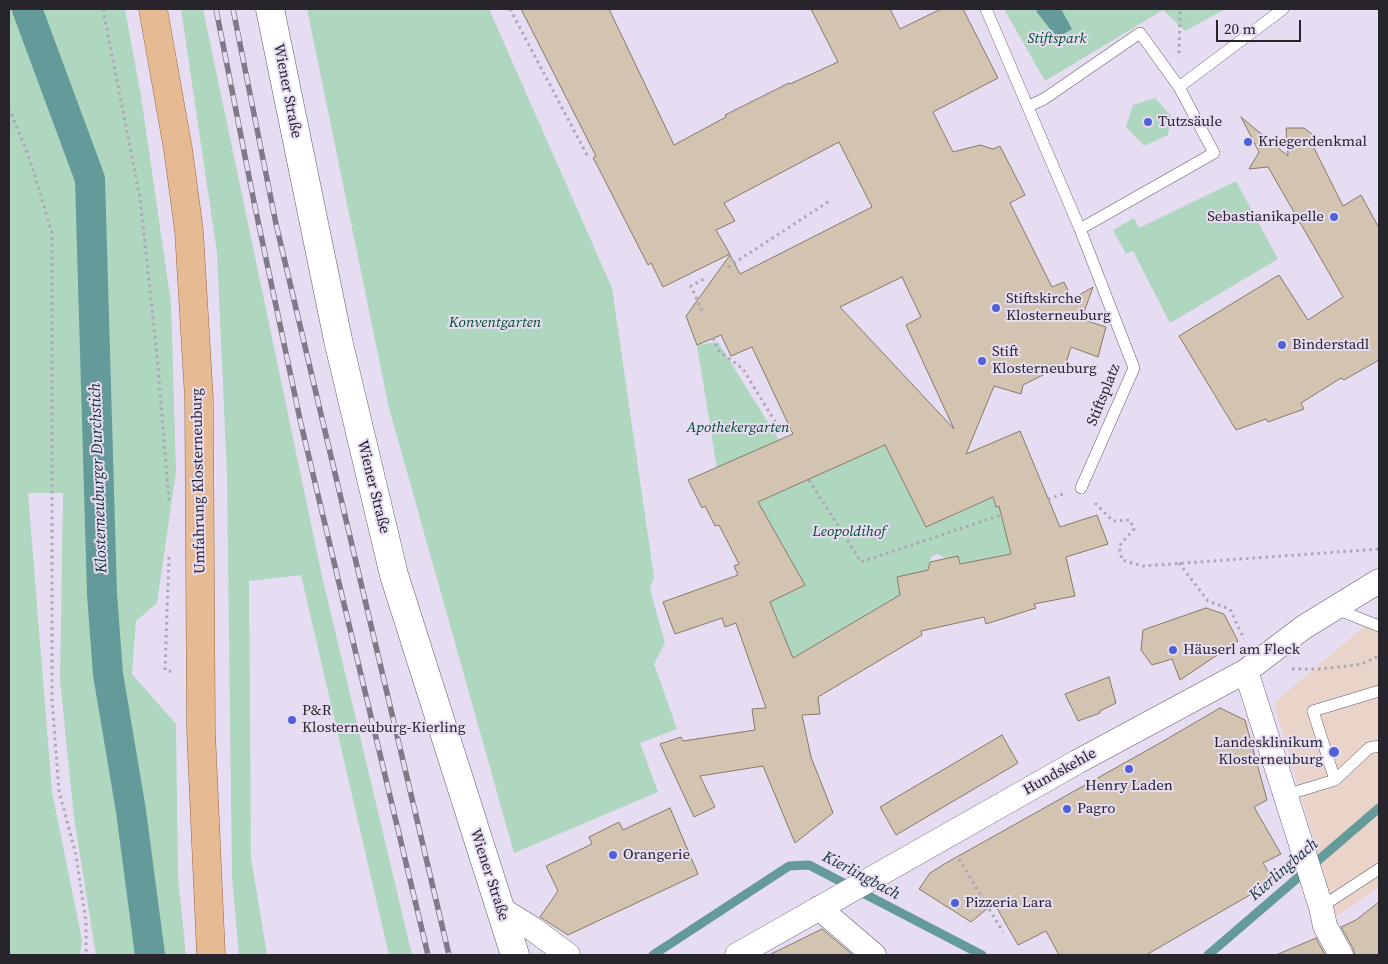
<!DOCTYPE html>
<meta charset="utf-8">
<style>
body{margin:0}
#map{position:relative;width:1388px;height:964px;overflow:hidden;background:#e7ddf3;font-family:"Source Serif 4",serif}
canvas{display:block}
.frame{position:absolute;inset:0;border:10px solid #28242c;pointer-events:none}
.scale{position:absolute;left:1216px;top:20px;width:85px;height:22px;box-sizing:border-box;border:2px solid #28242c;border-top:0;padding-left:6px;font-size:15px;line-height:18px;white-space:nowrap;color:#28242c;-webkit-text-stroke:4px #e7ddf3;paint-order:stroke}
</style>
<div id="map">
<canvas width="1388" height="964"></canvas>
<div class="frame"></div>
<div class="scale">20 m</div>
</div>
<script>
const context = document.querySelector('canvas').getContext('2d');
context.lineJoin = 'round';
function paint(path, color) {
  context.fillStyle = color;
  context.fill(path, 'evenodd');
}
function shape(rows) {
  const path = new Path2D();
  for (const r of rows) {
    path.moveTo(r[0], r[1]);
    for (let i = 2; i < r.length; i += 2) path.lineTo(r[i], r[i + 1]);
  }
  return path;
}
function trace(path, color, width, dash) {
  context.strokeStyle = color;
  context.lineWidth = width;
  context.lineCap = dash ? 'butt' : 'round';
  context.setLineDash(dash || []);
  context.stroke(path);
}
function drawText(font, color, halo, rows, align = 'center') {
  context.font = font + ' "Source Serif 4",serif';
  context.lineWidth = 4;
  context.setLineDash([]);
  context.textBaseline = 'middle';
  context.strokeStyle = halo;
  context.fillStyle = color;
  for (const [text, x, y, turn = 0] of rows) {
    context.save();
    context.translate(x, y);
    context.rotate((+turn || 0) * Math.PI / 180);
    context.textAlign = isNaN(turn) ? turn : align;
    if (halo) context.strokeText(text, 0, 0);
    context.fillText(text, 0, 0);
    context.restore();
  }
}
paint(shape([
 [1379,614,1379,887,1336,917,1274,703]
]), '#ead3c8');
paint(shape([
 [9,9,125,9,141,96,171,303,176,472,157,603,136,621,132,674,176,724,178,878,186,955,96,955,74,818,60,680,63,493,28,493,52,792,82,940,80,955,9,955],
 [181,9,203,9,322,576,412,955,389,955,301,575,249,581,251,858,267,955,239,955,232,877,227,475,217,253],
 [307,9,489,9,612,288,654,577,650,589,665,643,654,664,677,729,640,743,658,792,514,853,389,408],
 [1004,9,1225,9,1185,31,1163,10,1045,81],
 [1155,98,1171,116,1168,135,1144,146,1126,127,1133,105],
 [1236,181,1278,259,1170,323,1133,251,1126,254,1113,230,1134,218,1139,228],
 [718,342,779,440,717,469,697,345],
 [885,445,926,527,985,501,992,496,996,507,999,506,1011,554,960,564,937,554,931,557,929,566,932,569,897,577,900,595,793,658,770,602,805,585,758,502]
]), '#afd6bf');
paint(shape([
 [1040,9,1061,9,1072,29,1057,38,1036,11]
]), '#659a9a');
trace(shape([
 [653,955,789,866,809,865,982,955],
 [1208,955,1379,808]
]), '#659a9a', 9);
trace(shape([
 [27,9,90,179,102,594,108,674,131,811,150,955]
]), '#659a9a', 30);
const building = shape([
 [521,9,609,9,674,145,726,117,725,115,789,83,790,84,838,62,811,9,890,9,900,29,941,9,963,9,998,78,933,112,953,152,980,145,993,149,1000,146,1025,195,1010,203,1052,287,1064,282,1072,299,1093,287,1083,315,1087,317,1084,320,1106,327,1098,357,1071,347,1063,373,1053,370,1023,385,1021,394,994,386,966,454,1020,431,1060,527,1097,515,1108,544,1066,557,1075,596,1034,604,1036,608,986,624,984,617,921,631,922,635,818,697,820,714,802,715,811,757,833,813,795,843,763,766,700,776,715,807,694,817,660,744,681,737,683,741,755,730,752,709,766,708,736,623,725,627,722,618,675,634,663,602,738,575,734,566,739,564,719,525,715,526,705,506,702,508,688,480,793,434,752,347,731,356,721,335,697,345,686,316,730,255,740,274,872,207,839,142,724,203,735,221,716,230,730,254,663,287,651,263,648,265,598,167,593,158,596,156,521,9],
 [902,277,921,317,906,325,954,429,840,307,902,277],
 [885,445,926,527,993,497,996,507,999,506,1011,554,960,564,958,556,930,562,928,570,897,577,900,595,793,658,770,602,805,585,758,502,885,445],
 [1241,117,1288,156,1286,128,1304,128,1317,138,1312,144,1343,206,1361,195,1379,228,1379,360,1344,380,1341,378,1301,403,1304,409,1268,422,1266,419,1236,430,1179,336,1279,275,1308,320,1343,297,1268,167,1249,169,1259,152,1241,117],
 [1206,608,1224,614,1238,641,1180,680,1172,659,1152,665,1141,650,1143,630,1206,608],
 [1109,677,1116,703,1100,711,1100,713,1078,721,1065,694,1109,677],
 [1220,708,1245,720,1267,800,1254,807,1281,854,1263,863,1274,881,1146,955,1059,955,1046,931,1018,945,994,903,971,922,919,889,930,873,946,863,1160,743,1220,708],
 [1002,735,1018,763,896,835,880,807,1002,735],
 [670,808,698,874,568,935,540,917,558,891,546,866,592,844,589,837,619,822,623,830,670,808],
 [1379,902,1379,955,1355,955,1353,948,1341,927,1356,920,1379,902],
 [822,929,853,955,769,955,822,929],
 [1316,938,1325,955,1276,955,1316,938]
]);
paint(building, '#d3c4b1');
trace(building, '#867967', 1);
const lane = shape([
 [986,9,1080,229,1134,368,1081,488],
 [1029,106,1044,99,1140,33,1179,87,1283,9],
 [1080,229,1214,153,1179,87],
 [1336,609,1379,626],
 [1335,780,1313,711,1379,691],
 [1286,795,1335,780,1369,748,1379,746],
 [1321,907,1379,869]
]);
const street = shape([
 [1246,671,1321,907,1325,926,1341,955],
 [499,908,533,929,568,955],
 [819,908,874,955],
 [737,955,1077,762,1246,671,1304,627,1379,581]
]);
const secondary = shape([
 [270,9,338,340,394,575,515,955]
]);
const primary = shape([
 [153,9,178,149,189,231,199,399,201,731,211,955]
]);
trace(lane, '#645c6e', 12);
trace(street, '#645c6e', 25);
trace(secondary, '#645c6e', 29);
trace(primary, '#986840', 29);
trace(shape([
 [103,9,140,198,157,355,169,501],
 [510,9,587,155],
 [1179,53,1180,9],
 [9,108,30,160,52,233,52,700,59,791,76,855,86,922,86,955],
 [728,267,831,200],
 [702,311,691,286,704,279],
 [713,338,718,350,743,369,785,438],
 [809,480,861,562,1001,515],
 [1048,499,1063,494],
 [1095,503,1113,521,1130,520,1134,529,1119,546,1122,560,1143,566,1379,549],
 [169,557,165,670,173,672],
 [1179,563,1208,601,1230,609,1244,639],
 [1292,669,1321,669,1362,664,1379,656],
 [959,859,1003,932]
]), '#aea5b7', 3, [2.5, 4]);
trace(lane, '#fff', 11);
trace(street, '#fff', 24);
trace(secondary, '#fff', 28);
trace(primary, '#e6ba92', 28);
const rail = shape([
 [216,9,254,202,301,424,428,955],
 [233,9,276,224,449,955]
]);
trace(rail, '#807a88', 5.5);
trace(rail, '#e7ddf3', 4, [11]);
for (const [x, y, r, color] of [
 [1148,122,5,"#5061d7"],
 [1248,142,5,"#5061d7"],
 [1334,217,5,"#5061d7"],
 [996,308,5,"#5061d7"],
 [1282,345,5,"#5061d7"],
 [982,361,5,"#5061d7"],
 [1173,650,5,"#5061d7"],
 [292,720,5,"#5061d7"],
 [1334,752,6,"#5061d7"],
 [1129,769,5,"#5061d7"],
 [1067,809,5,"#5061d7"],
 [613,855,5,"#5061d7"],
 [955,903,5,"#5061d7"]
]) {
  const dot = new Path2D();
  dot.arc(x, y, r, 0, 2 * Math.PI);
  context.fillStyle = color;
  context.fill(dot);
  trace(dot, '#e7ddf3', 2);
}
drawText('italic 15px', '#004c2d', '#e7ddf3', [
 ["Stiftspark",1057,39],
 ["Konventgarten",495,323],
 ["Apothekergarten",738,428],
 ["Leopoldihof",849,532]
]);
drawText('15px', '#28242c', '#e7ddf3', [
 ["Wiener Straße",287,91,79],
 ["Stiftsplatz",1104,395,-68],
 ["Umfahrung Klosterneuburg",199,481,-91],
 ["Wiener Straße",373,487,76],
 ["Hundskehle",1060,772,-29],
 ["Wiener Straße",489,875,72]
]);
drawText('15px', '#28242c', '#e7ddf3', [
 ["Tutzsäule",1158,122],
 ["Kriegerdenkmal",1258,142],
 ["Sebastianikapelle",1324,217,"right"],
 ["Stiftskirche",1006,299],
 ["Klosterneuburg",1006,316],
 ["Binderstadl",1292,345],
 ["Stift",992,352],
 ["Klosterneuburg",992,369],
 ["Häuserl am Fleck",1183,650],
 ["P&R",302,711],
 ["Klosterneuburg-Kierling",302,728],
 ["Landesklinikum",1323,743,"right"],
 ["Klosterneuburg",1323,760,"right"],
 ["Henry Laden",1129,786,"center"],
 ["Pagro",1077,809],
 ["Orangerie",623,855],
 ["Pizzeria Lara",965,903]
], 'left');
drawText('italic 16px', '#143131', '#e7ddf3', [
 ["Klosterneuburger Durchstich",99,478,-92],
 ["Kierlingbach",1284,870,-41],
 ["Kierlingbach",861,876,28]
]);
</script>
